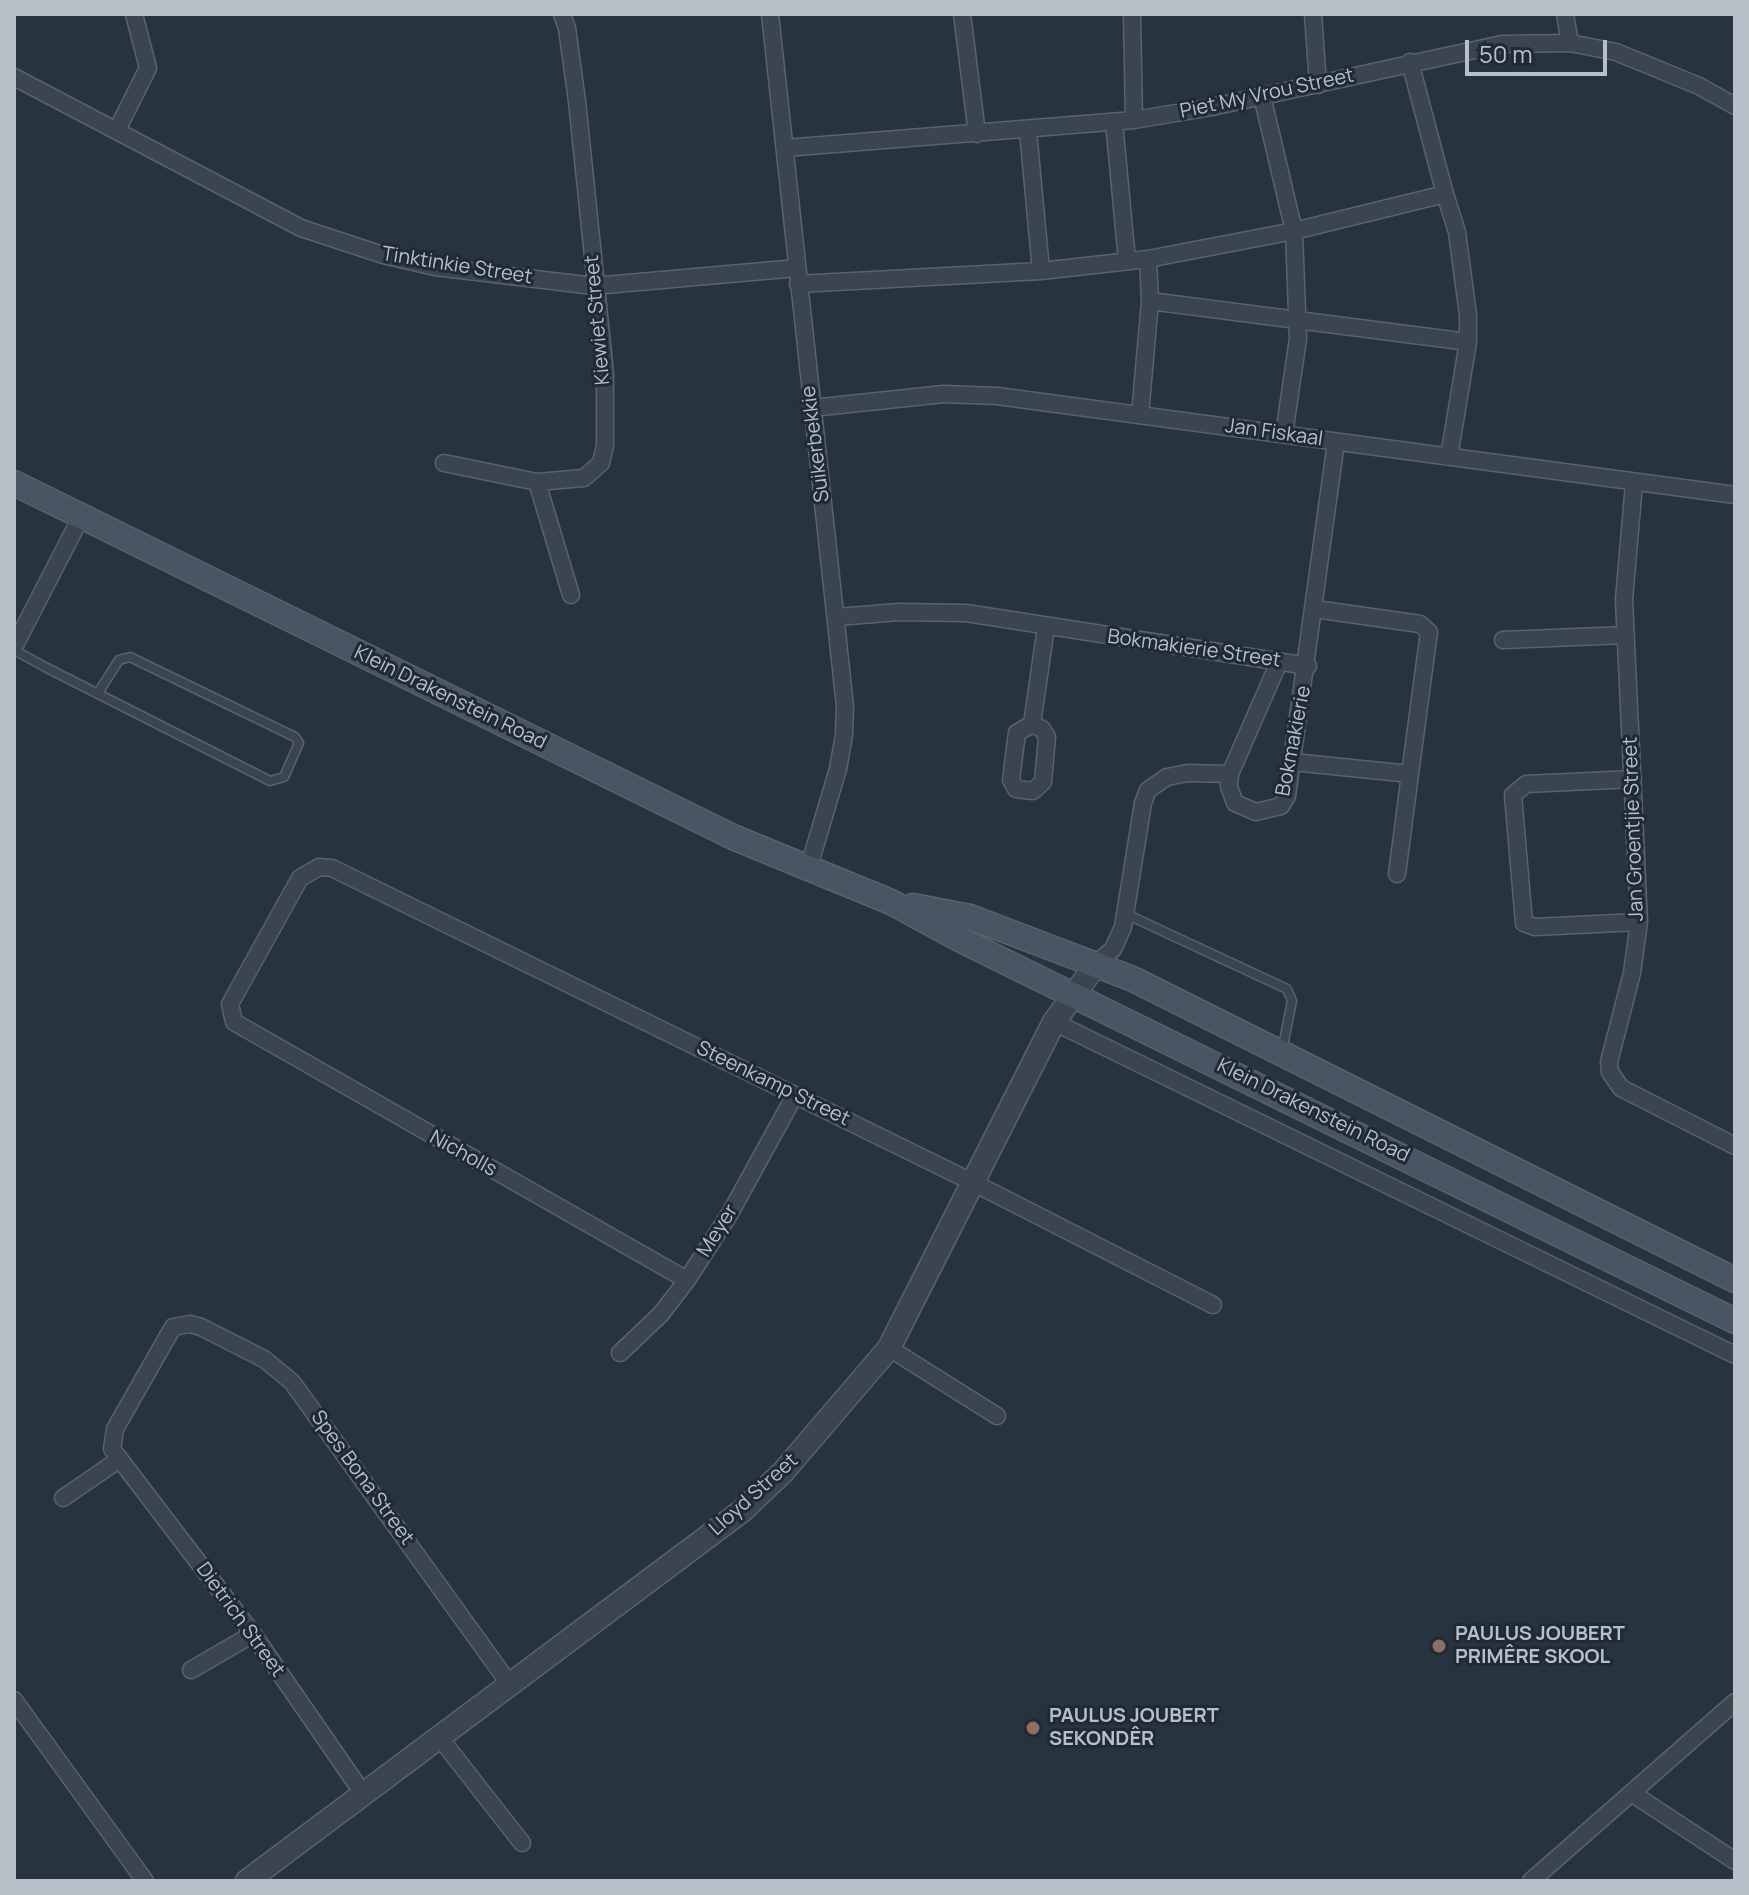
<!DOCTYPE html>
<meta charset="utf-8">
<style>
body{margin:0}
#map{position:relative;width:1749px;height:1895px;overflow:hidden;background:#27333f;font-family:Manrope,sans-serif}
canvas{display:block}
.frame{position:absolute;inset:0;border:16px solid #b7c0c9;pointer-events:none}
.scale{position:absolute;left:1465px;top:40px;width:142px;height:36px;box-sizing:border-box;border:4px solid #b7c0c9;border-top:0;padding-left:10px;font-size:24px;line-height:28px;white-space:nowrap;color:#b7c0c9;-webkit-text-stroke:6px #1f2a34;paint-order:stroke}
</style>
<div id="map">
<canvas width="1749" height="1895"></canvas>
<div class="frame"></div>
<div class="scale">50 m</div>
</div>
<script>
const context = document.querySelector('canvas').getContext('2d');
context.lineJoin = 'round';
function shape(rows) {
  const path = new Path2D();
  for (const r of rows) {
    path.moveTo(r[0], r[1]);
    for (let i = 2; i < r.length; i += 2) path.lineTo(r[i], r[i + 1]);
  }
  return path;
}
function trace(path, color, width, dash) {
  context.strokeStyle = color;
  context.lineWidth = width;
  context.lineCap = dash ? 'butt' : 'round';
  context.setLineDash(dash || []);
  context.stroke(path);
}
function drawText(font, color, halo, rows, align = 'center') {
  context.font = font + ' Manrope,sans-serif';
  context.lineWidth = 6;
  context.setLineDash([]);
  context.textBaseline = 'middle';
  context.strokeStyle = halo;
  context.fillStyle = color;
  for (const [text, x, y, turn = 0] of rows) {
    context.save();
    context.translate(x, y);
    context.rotate((+turn || 0) * Math.PI / 180);
    context.textAlign = isNaN(turn) ? turn : align;
    if (halo) context.strokeText(text, 0, 0);
    context.fillText(text, 0, 0);
    context.restore();
  }
}
const service = shape([
 [14,650,47,668,270,781,284,777,299,743,295,737,130,657,119,660,98,693],
 [1126,914,1287,989,1292,1001,1282,1051]
]);
const minor = shape([
 [770,14,845,706,844,735,838,769,808,870],
 [962,14,977,134],
 [1132,14,1134,120],
 [1313,14,1318,85],
 [1565,14,1570,43],
 [14,77,301,228,383,255,435,267,594,286,797,268],
 [1262,96,1294,231,1445,194,1410,62],
 [1114,122,1127,261],
 [117,130,148,68,134,14],
 [1028,131,1041,271],
 [785,148,1134,120,1212,107,1502,44,1570,43,1616,52,1699,86,1735,106],
 [1445,194,1457,232,1468,315,1468,342,1449,457],
 [1148,259,1150,301],
 [798,284,1041,271,1148,259,1294,231,1298,339,1284,434],
 [812,408,944,394,997,396,1735,495],
 [1140,415,1150,301,1468,342],
 [444,463,537,482,584,478,601,463,605,446,605,373,577,101,567,28,562,14],
 [537,482,571,595],
 [1634,483,1624,600,1639,922,1632,973,1609,1062,1610,1072,1621,1088,1735,1146],
 [837,617,899,612,966,613,1308,666],
 [1503,640,1626,635],
 [14,647,81,517],
 [1279,662,1230,774,1229,787,1235,803,1256,812,1281,806,1287,796,1336,442],
 [1032,724,1017,733,1011,780,1016,789,1033,791,1043,782,1047,737,1042,729,1032,724,1046,627],
 [1293,762,1410,774,1429,632,1420,624,1315,609],
 [1633,779,1526,784,1513,795,1524,923,1535,927,1639,922],
 [1397,874,1410,774],
 [1097,963,1113,949,1123,927,1143,803,1148,790,1167,777,1188,773,1230,774],
 [1054,1022,1735,1355],
 [687,1280,234,1022,230,1004,300,878,319,867,332,868,972,1182,1213,1305],
 [889,1348,997,1416],
 [620,1353,661,1314,687,1280,729,1215,795,1095],
 [63,1498,120,1459],
 [191,1670,253,1634],
 [14,1700,145,1881],
 [440,1738,522,1843],
 [1633,1794,1735,1861],
 [364,1795,253,1634,112,1449,115,1429,173,1327,190,1324,201,1327,264,1359,292,1382,511,1686],
 [1531,1881,1735,1702]
]);
const tertiary = shape([
 [247,1881,742,1511,783,1472,889,1348,1054,1022,1097,963]
]);
const secondary = shape([
 [14,483,733,837,891,902,961,940,1735,1321],
 [913,906,970,917,1133,979,1735,1280]
]);
trace(service, '#58636c', 11);
trace(minor, '#58636c', 19);
trace(tertiary, '#58636c', 25);
trace(secondary, '#58636c', 27);
trace(service, '#3b454f', 8);
trace(minor, '#3b454f', 16);
trace(tertiary, '#3b454f', 22);
trace(secondary, '#495562', 24);
for (const [x, y, r, color] of [
 [1439,1646,8,"#8d6e63"],
 [1033,1728,8,"#8d6e63"]
]) {
  const dot = new Path2D();
  dot.arc(x, y, r, 0, 2 * Math.PI);
  context.fillStyle = color;
  context.fill(dot);
  trace(dot, '#1f2a34', 3);
}
drawText('20px', '#b7c0c9', '#1f2a34', [
 ["Piet My Vrou Street",1267,94,-12],
 ["Tinktinkie Street",457,266,9],
 ["Kiewiet Street",598,320,-95],
 ["Jan Fiskaal",1274,433,8],
 ["Suikerbekkie",816,444,-97],
 ["Bokmakierie Street",1194,649,8],
 ["Klein Drakenstein Road",450,698,26],
 ["Bokmakierie",1294,741,-79],
 ["Jan Groentjie Street",1634,829,-92],
 ["Steenkamp Street",773,1084,26],
 ["Klein Drakenstein Road",1313,1111,26],
 ["Nicholls",463,1154,29],
 ["Meyer",718,1231,-58],
 ["Spes Bona Street",362,1478,54],
 ["Lloyd Street",754,1495,-42],
 ["Dietrich Street",240,1620,54]
]);
drawText('bold 20px', '#b7c0c9', '#1f2a34', [
 ["PAULUS JOUBERT",1455,1634],
 ["PRIMÊRE SKOOL",1455,1657],
 ["PAULUS JOUBERT",1049,1716],
 ["SEKONDÊR",1049,1739]
], 'left');
</script>
